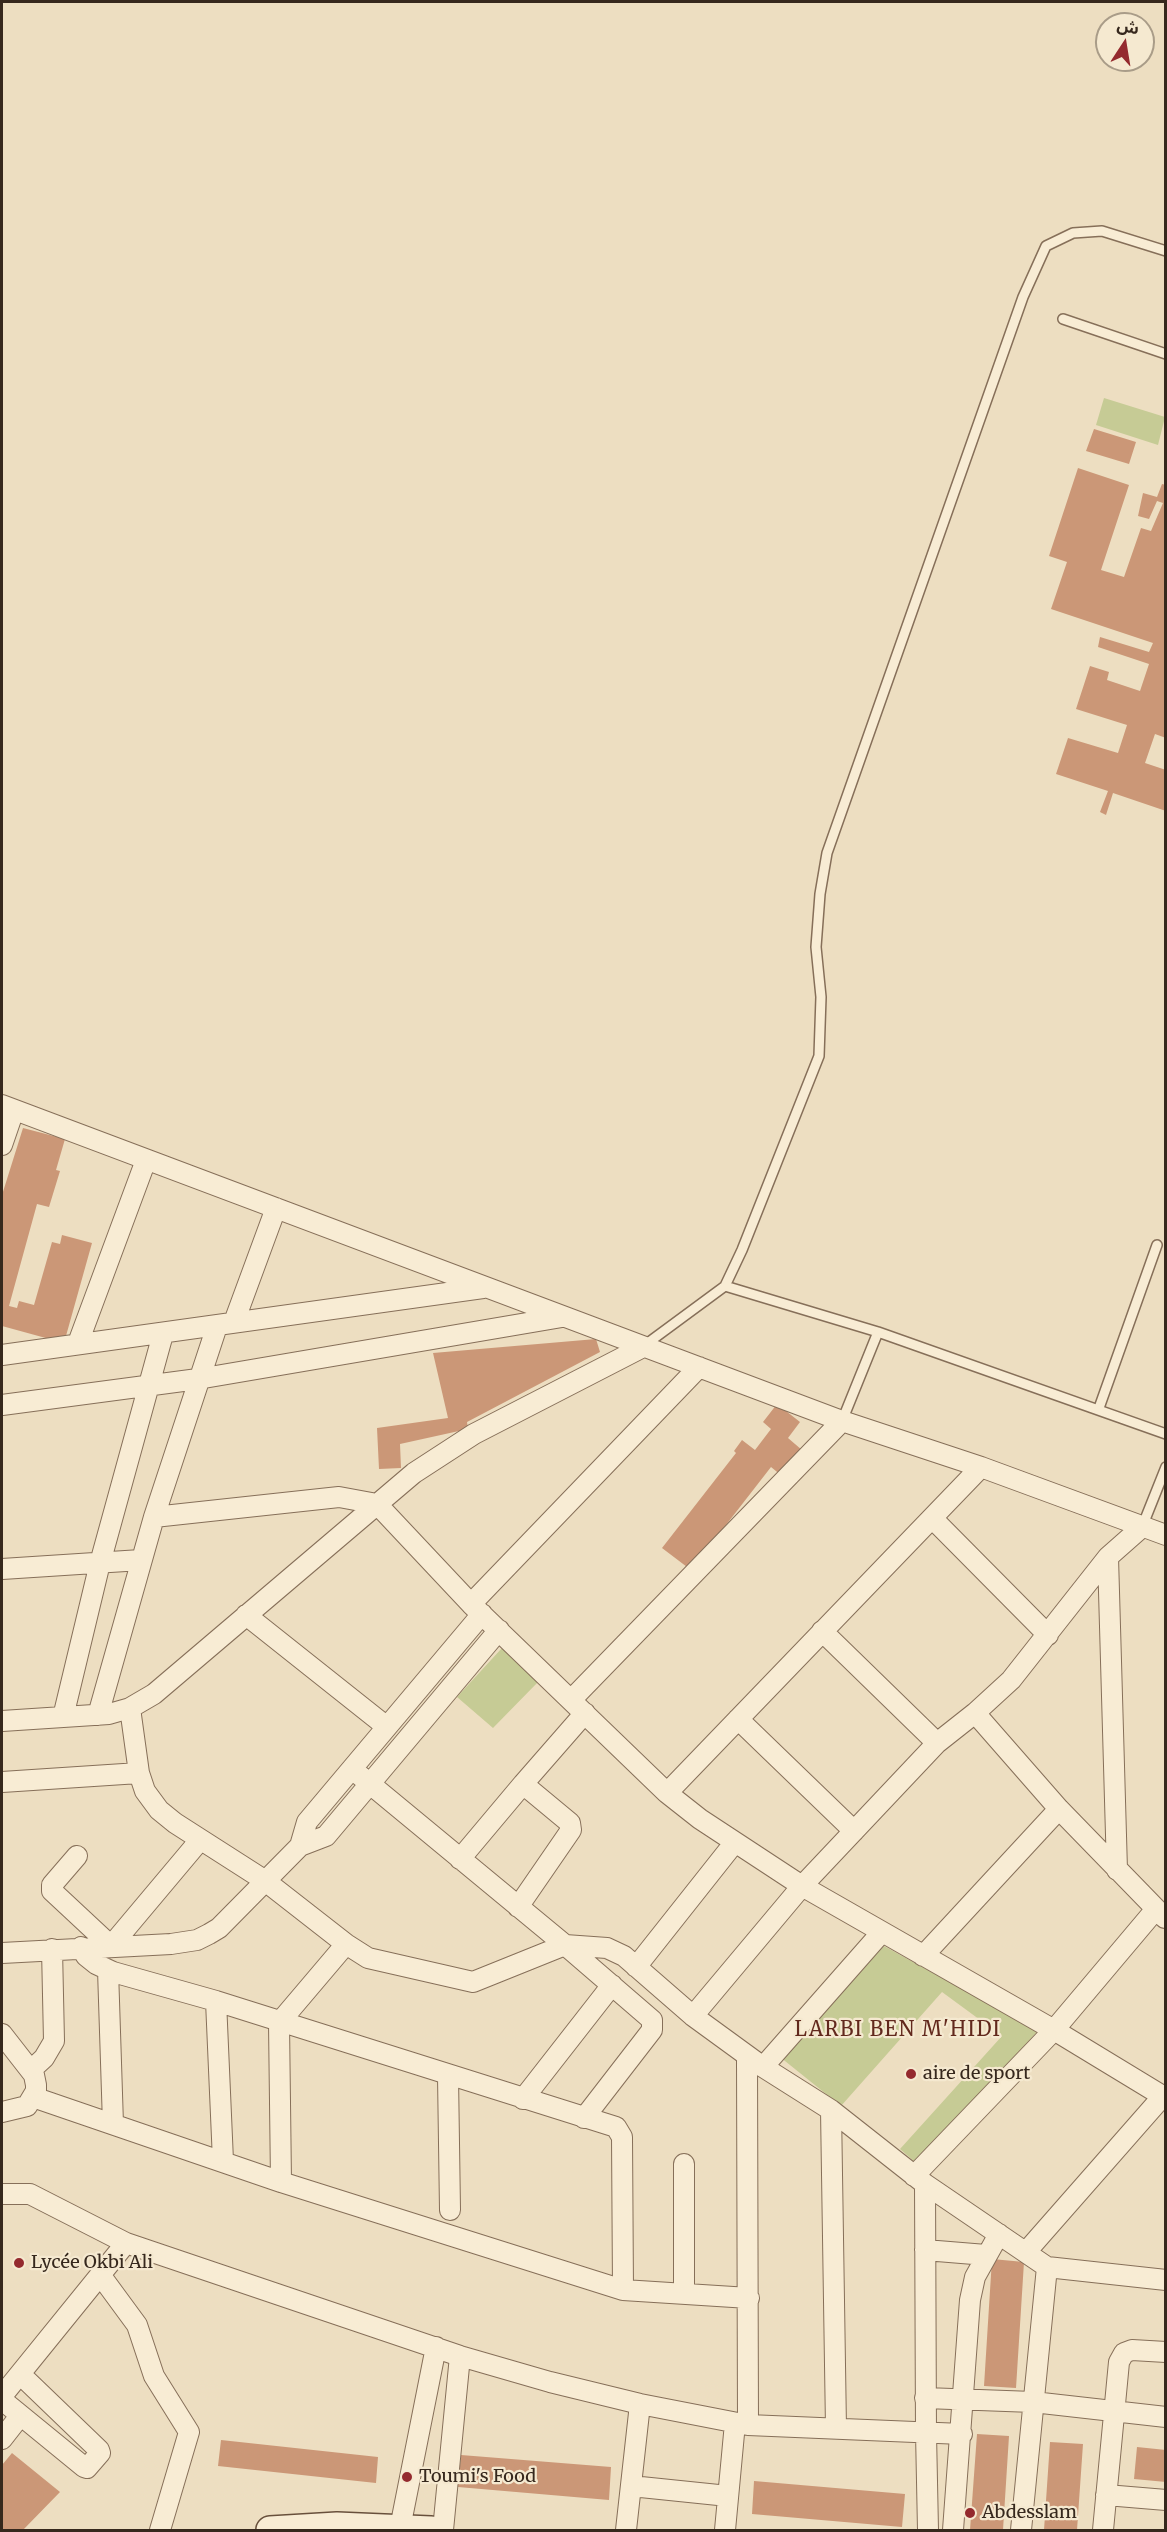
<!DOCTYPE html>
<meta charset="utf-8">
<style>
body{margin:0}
#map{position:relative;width:1167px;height:2532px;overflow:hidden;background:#eddec1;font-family:Merriweather,"Noto Sans Arabic",serif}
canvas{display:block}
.frame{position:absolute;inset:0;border:3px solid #36281d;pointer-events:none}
.north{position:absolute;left:1095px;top:12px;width:60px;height:60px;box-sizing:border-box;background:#f5e9d0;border:2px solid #a99c88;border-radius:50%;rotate:12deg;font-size:16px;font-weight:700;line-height:24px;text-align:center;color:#36281d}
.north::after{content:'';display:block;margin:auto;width:21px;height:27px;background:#942a2e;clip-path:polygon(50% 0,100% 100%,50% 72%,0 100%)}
</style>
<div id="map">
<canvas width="1167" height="2532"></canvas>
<div class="frame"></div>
<div class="north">ش</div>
</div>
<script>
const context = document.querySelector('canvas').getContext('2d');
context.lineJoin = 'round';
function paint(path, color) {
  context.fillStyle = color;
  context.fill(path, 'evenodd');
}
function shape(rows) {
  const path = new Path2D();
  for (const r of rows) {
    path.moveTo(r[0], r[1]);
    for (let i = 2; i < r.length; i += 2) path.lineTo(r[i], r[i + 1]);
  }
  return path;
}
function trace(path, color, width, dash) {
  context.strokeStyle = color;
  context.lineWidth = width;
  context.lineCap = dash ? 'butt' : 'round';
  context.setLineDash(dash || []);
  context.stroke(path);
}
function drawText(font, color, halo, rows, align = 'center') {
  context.font = font + ' Merriweather,serif';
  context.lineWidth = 4.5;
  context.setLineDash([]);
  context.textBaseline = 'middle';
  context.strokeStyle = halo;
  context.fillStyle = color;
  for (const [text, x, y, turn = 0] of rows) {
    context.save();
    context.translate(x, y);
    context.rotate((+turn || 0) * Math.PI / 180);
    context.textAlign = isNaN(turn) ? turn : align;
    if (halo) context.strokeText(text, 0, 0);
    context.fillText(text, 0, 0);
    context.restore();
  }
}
paint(shape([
 [1104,398,1165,417,1158,445,1096,425],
 [502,1648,538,1682,493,1728,457,1697],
 [884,1946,1038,2031,915,2162,900,2149,1002,2036,942,1992,841,2106,780,2057]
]), '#c6cb95');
paint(shape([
 [1094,429,1136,442,1129,464,1086,451],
 [1078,468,1129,485,1101,570,1124,577,1141,528,1151,531,1163,503,1157,501,1149,519,1138,516,1143,493,1157,497,1162,484,1166,485,1166,738,1155,734,1145,763,1166,770,1166,811,1113,793,1106,815,1100,812,1108,791,1056,774,1068,738,1118,753,1127,725,1076,709,1090,666,1109,672,1107,680,1140,691,1149,664,1098,647,1100,637,1149,652,1153,643,1051,609,1067,562,1049,556],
 [23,1128,65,1139,56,1170,60,1171,49,1207,37,1204,9,1306,17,1308,19,1301,34,1305,52,1242,60,1244,62,1235,92,1243,64,1343,2,1326,2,1195],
 [596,1339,600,1352,467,1422,468,1429,400,1444,401,1468,379,1469,377,1428,448,1418,433,1353],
 [777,1404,800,1422,788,1438,802,1450,782,1476,771,1467,691,1570,662,1548,736,1453,734,1451,742,1440,755,1450,771,1429,763,1422],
 [992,2259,1024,2262,1016,2388,984,2386],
 [977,2434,1009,2436,1003,2530,970,2530],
 [221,2440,378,2457,376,2483,218,2466],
 [1050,2442,1083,2444,1077,2530,1044,2530],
 [1137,2447,1166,2450,1166,2482,1134,2479],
 [12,2453,60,2492,23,2530,2,2530,2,2465],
 [461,2455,611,2467,609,2500,458,2487],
 [754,2481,905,2494,902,2527,752,2514]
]), '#cb9777');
const lane = shape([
 [1063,319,1166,354],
 [725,1286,878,1332,1166,1434],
 [645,1345,725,1286,742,1250,819,1056,821,997,816,947,820,894,827,853,1023,297,1046,246,1073,233,1102,231,1166,251],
 [1099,1408,1157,1245],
 [842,1421,878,1332],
 [1142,1527,1166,1467]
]);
const street = shape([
 [2,1105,842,1421,981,1467,1166,1535],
 [2,1145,14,1110],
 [234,1322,276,1208],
 [78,1343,146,1160],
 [2,1355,483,1288],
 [2,1405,198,1379,562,1317],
 [154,1517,339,1497,377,1504,471,1604,667,1793,700,1819,802,1886,1054,2030,1166,2098],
 [932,1518,1048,1635],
 [1108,1557,1117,1870],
 [2,1569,141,1560],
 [471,1604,699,1367],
 [246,1615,387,1727],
 [822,1631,937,1743],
 [571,1700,842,1421],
 [130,1708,139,1773,145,1791,159,1810,175,1823,264,1880,346,1944,368,1958,473,1982,565,1945,652,2020,652,2030,584,2118],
 [975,1713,1059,1809,1165,1918],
 [98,1715,154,1517,217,1326],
 [63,1717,100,1563,163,1334],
 [738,1719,854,1831],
 [2,1721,109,1714,130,1708,154,1694,414,1473,474,1434,643,1347],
 [352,1769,565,1945,607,1948,624,1956,693,2016,763,2067],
 [2,1782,139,1773],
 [523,1784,585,1713],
 [667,1793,981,1467],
 [300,1846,307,1822,482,1614],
 [77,1856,52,1885,52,1891,111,1946,200,1840],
 [460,1859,523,1784,570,1823,571,1830,518,1907],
 [881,1933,763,2067,831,2110,925,2184,1047,2267,1166,2280],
 [81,1947,86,1956,96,1964,113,1972,216,2001,616,2127,622,2137,623,2290],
 [2,1953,171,1944,197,1940,209,1934,219,1928,300,1846,326,1836,499,1630],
 [923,1956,1059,1809],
 [636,1967,735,1842],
 [108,1970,113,2124],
 [216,2001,223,2161],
 [693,2016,802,1886,937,1743,975,1713,1011,1680,1108,1557,1142,1527],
 [2,2034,34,2075,36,2085,36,2091,27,2106,2,2112],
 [747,2057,748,2425],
 [31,2070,44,2058,54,2041,52,1949],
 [448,2076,450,2210],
 [33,2097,281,2182,623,2290,749,2298],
 [523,2099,612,1985],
 [831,2110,836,2428],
 [684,2164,684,2294],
 [914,2176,1054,2030,1156,1909],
 [281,2182,279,2023,346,1944],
 [925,2184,926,2433,928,2530],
 [2,2194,30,2194,126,2243,460,2356,550,2382,640,2404,748,2425,962,2434],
 [925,2250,986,2255],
 [1026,2252,1163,2096],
 [101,2276,137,2325,154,2376,189,2432,160,2530],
 [2,2396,126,2243],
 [925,2398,1033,2402,1166,2417],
 [2,2400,84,2467,87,2468,100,2453,99,2450,20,2374],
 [2,2439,20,2416],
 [631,2486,728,2496],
 [1106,2495,1166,2500],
 [400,2528,436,2347],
 [443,2530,460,2356],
 [626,2530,640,2404],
 [725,2530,735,2423],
 [953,2530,970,2300,975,2277,999,2234],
 [1021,2530,1047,2267],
 [1103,2530,1119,2362,1124,2353,1132,2350,1166,2352]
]);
const secondary = shape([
 [270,2530,337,2526,431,2530]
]);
trace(lane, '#866f59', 12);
trace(street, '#866f59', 22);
trace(secondary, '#68503c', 30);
trace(lane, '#f8ecd4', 9);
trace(street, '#f8ecd4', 20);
trace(secondary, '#f8ecd4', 27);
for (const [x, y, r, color] of [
 [911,2074,6,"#942a2e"],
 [19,2263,6,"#942a2e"],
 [407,2477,6,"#942a2e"],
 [970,2513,6,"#942a2e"]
]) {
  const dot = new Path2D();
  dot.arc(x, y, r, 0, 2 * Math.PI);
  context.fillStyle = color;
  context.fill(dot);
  trace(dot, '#f5e9d0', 2);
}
drawText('18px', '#36281d', '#f5e9d0', [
 ["aire de sport",923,2074],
 ["Lycée Okbi Ali",31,2263],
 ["Toumi's Food",419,2477],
 ["Abdesslam",982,2513]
], 'left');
context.letterSpacing = '1.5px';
drawText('20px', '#62291d', '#f5e9d0', [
 ["LARBI BEN M'HIDI",898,2030]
]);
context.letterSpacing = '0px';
</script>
